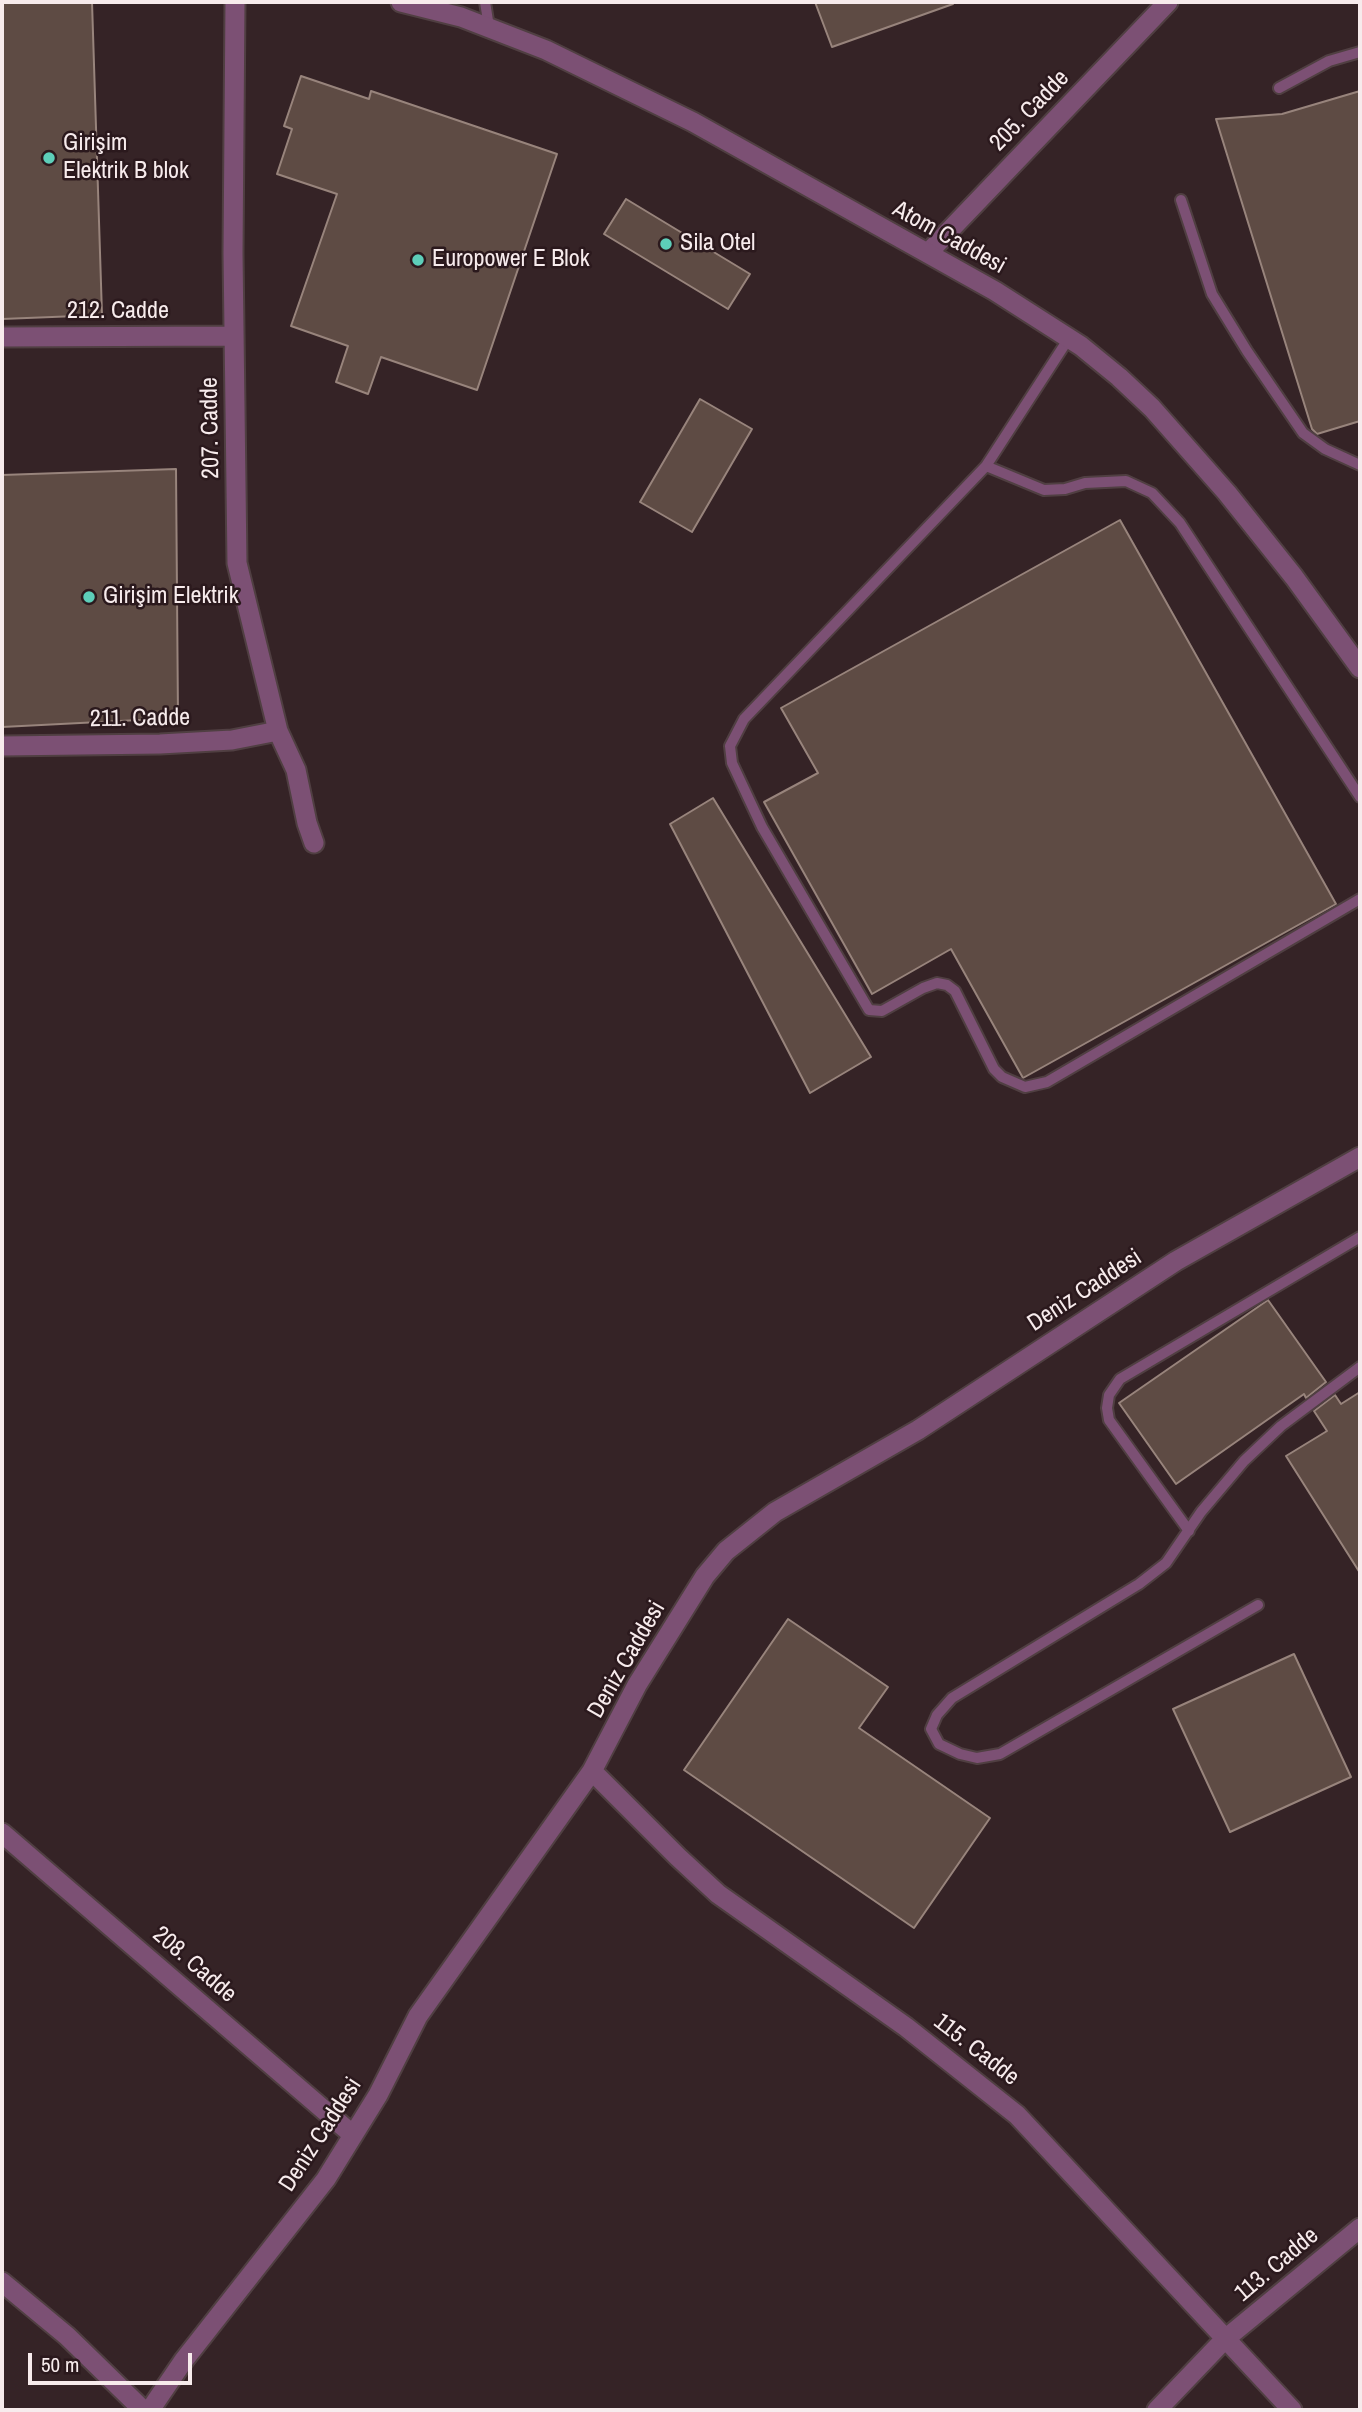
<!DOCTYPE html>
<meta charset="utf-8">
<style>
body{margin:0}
#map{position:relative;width:1362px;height:2412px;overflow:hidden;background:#352326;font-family:"Archivo Narrow",sans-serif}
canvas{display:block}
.frame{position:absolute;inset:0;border:4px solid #f7ebec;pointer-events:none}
.scale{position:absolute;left:28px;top:2353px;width:164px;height:32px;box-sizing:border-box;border:4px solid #f7ebec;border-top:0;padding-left:9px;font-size:21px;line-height:24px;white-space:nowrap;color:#f7ebec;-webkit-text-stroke:5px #2b191d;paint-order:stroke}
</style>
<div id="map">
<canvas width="1362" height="2412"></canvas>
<div class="frame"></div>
<div class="scale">50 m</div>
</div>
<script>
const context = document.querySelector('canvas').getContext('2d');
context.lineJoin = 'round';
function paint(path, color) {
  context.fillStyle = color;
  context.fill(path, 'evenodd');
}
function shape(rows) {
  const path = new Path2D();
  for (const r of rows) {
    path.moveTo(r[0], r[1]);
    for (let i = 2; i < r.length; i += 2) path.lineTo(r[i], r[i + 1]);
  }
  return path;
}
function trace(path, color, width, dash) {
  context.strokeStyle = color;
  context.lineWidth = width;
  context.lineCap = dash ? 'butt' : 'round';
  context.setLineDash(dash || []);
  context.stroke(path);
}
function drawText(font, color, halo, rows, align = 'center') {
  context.font = font + ' "Archivo Narrow",sans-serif';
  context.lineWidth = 5;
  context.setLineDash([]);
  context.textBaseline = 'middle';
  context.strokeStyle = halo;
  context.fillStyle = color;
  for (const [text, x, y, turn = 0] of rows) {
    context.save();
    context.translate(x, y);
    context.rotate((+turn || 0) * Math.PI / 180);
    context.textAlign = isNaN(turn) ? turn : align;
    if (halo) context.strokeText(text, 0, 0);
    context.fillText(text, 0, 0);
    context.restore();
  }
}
const building = shape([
 [2,2,92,2,102,315,2,319,2,2],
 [815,2,953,2,953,4,832,47,815,2],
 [301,76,369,99,371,91,557,154,477,390,381,357,368,394,336,382,348,346,291,326,337,194,277,174,292,129,284,126,301,76],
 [1360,91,1360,421,1317,434,1312,429,1216,119,1282,114,1360,91],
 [626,199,750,274,728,309,604,234,626,199],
 [700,399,752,429,692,532,640,502,700,399],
 [176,469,178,718,2,727,2,475,176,469],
 [1120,520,1336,904,1023,1078,951,949,872,994,764,802,818,773,781,708,1120,520],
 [713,798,871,1057,810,1093,670,824,713,798],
 [1268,1300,1326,1382,1306,1398,1304,1394,1176,1484,1119,1403,1268,1300],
 [1360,1392,1360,1573,1286,1456,1327,1431,1314,1411,1335,1395,1341,1404,1360,1392],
 [788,1619,888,1687,859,1728,990,1818,914,1928,684,1770,788,1619],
 [1294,1654,1351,1777,1230,1832,1173,1709,1294,1654]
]);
paint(building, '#5e4b44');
trace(building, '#98847c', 2);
const service = shape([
 [485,2,489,27],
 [1279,88,1329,61,1360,52],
 [1181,200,1212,294,1247,351,1303,433,1325,449,1360,465],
 [1069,338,986,466,744,719,730,746,732,763,762,827,869,1010,882,1011,923,988,937,983,947,985,955,991,994,1069,1002,1077,1025,1087,1047,1082,1360,899],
 [986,466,1044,490,1065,489,1085,483,1126,481,1152,493,1180,523,1360,797],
 [1189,1531,1109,1420,1107,1408,1109,1395,1120,1379,1360,1237],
 [1258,1605,1000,1754,977,1758,960,1754,939,1744,931,1729,937,1715,952,1698,1139,1584,1166,1563,1201,1512,1244,1461,1281,1426,1360,1367]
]);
const minor = shape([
 [235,2,233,253,237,563,278,731,296,770,307,823,314,843],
 [928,253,1168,2],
 [2,337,234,336],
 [2,746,160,744,232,740,278,731],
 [592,1771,678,1857,718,1894,906,2027,1017,2115,1292,2410],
 [2,1833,353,2135],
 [2,2282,67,2336,143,2410],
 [150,2410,184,2360,326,2179,378,2095,418,2016,592,1771,637,1685,705,1576,726,1551,775,1512,918,1430,1176,1261,1360,1157],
 [1157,2410,1224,2340,1360,2228]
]);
const tertiary = shape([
 [401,2,461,17,546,50,693,122,995,291,1081,346,1119,377,1152,408,1227,493,1294,577,1360,668]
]);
trace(service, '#503f42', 14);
trace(minor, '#503f42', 23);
trace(tertiary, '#503f42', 23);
trace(service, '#7c5074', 10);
trace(minor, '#7c5074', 19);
trace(tertiary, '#7c5074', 19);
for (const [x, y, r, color] of [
 [49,158,7,"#5dceb9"],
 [666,244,7,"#5dceb9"],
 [418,260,7,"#5dceb9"],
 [89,597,7,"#5dceb9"]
]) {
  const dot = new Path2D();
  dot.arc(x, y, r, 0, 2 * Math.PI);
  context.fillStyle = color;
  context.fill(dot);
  trace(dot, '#2b191d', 2.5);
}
drawText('24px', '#f7ebec', '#2b191d', [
 ["205. Cadde",1030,111,-46],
 ["Atom Caddesi",949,238,29],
 ["212. Cadde",118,312],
 ["207. Cadde",211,428,-91],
 ["211. Cadde",140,719,-1],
 ["Deniz Caddesi",1085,1291,-33],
 ["Deniz Caddesi",627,1660,-60],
 ["208. Cadde",194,1965,41],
 ["115. Cadde",976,2050,38],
 ["Deniz Caddesi",321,2135,-57],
 ["113. Cadde",1277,2265,-40]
]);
drawText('24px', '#f7ebec', '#2b191d', [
 ["Girişim",63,144],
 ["Elektrik B blok",63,172],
 ["Sila Otel",680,244],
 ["Europower E Blok",432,260],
 ["Girişim Elektrik",103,597]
], 'left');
</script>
